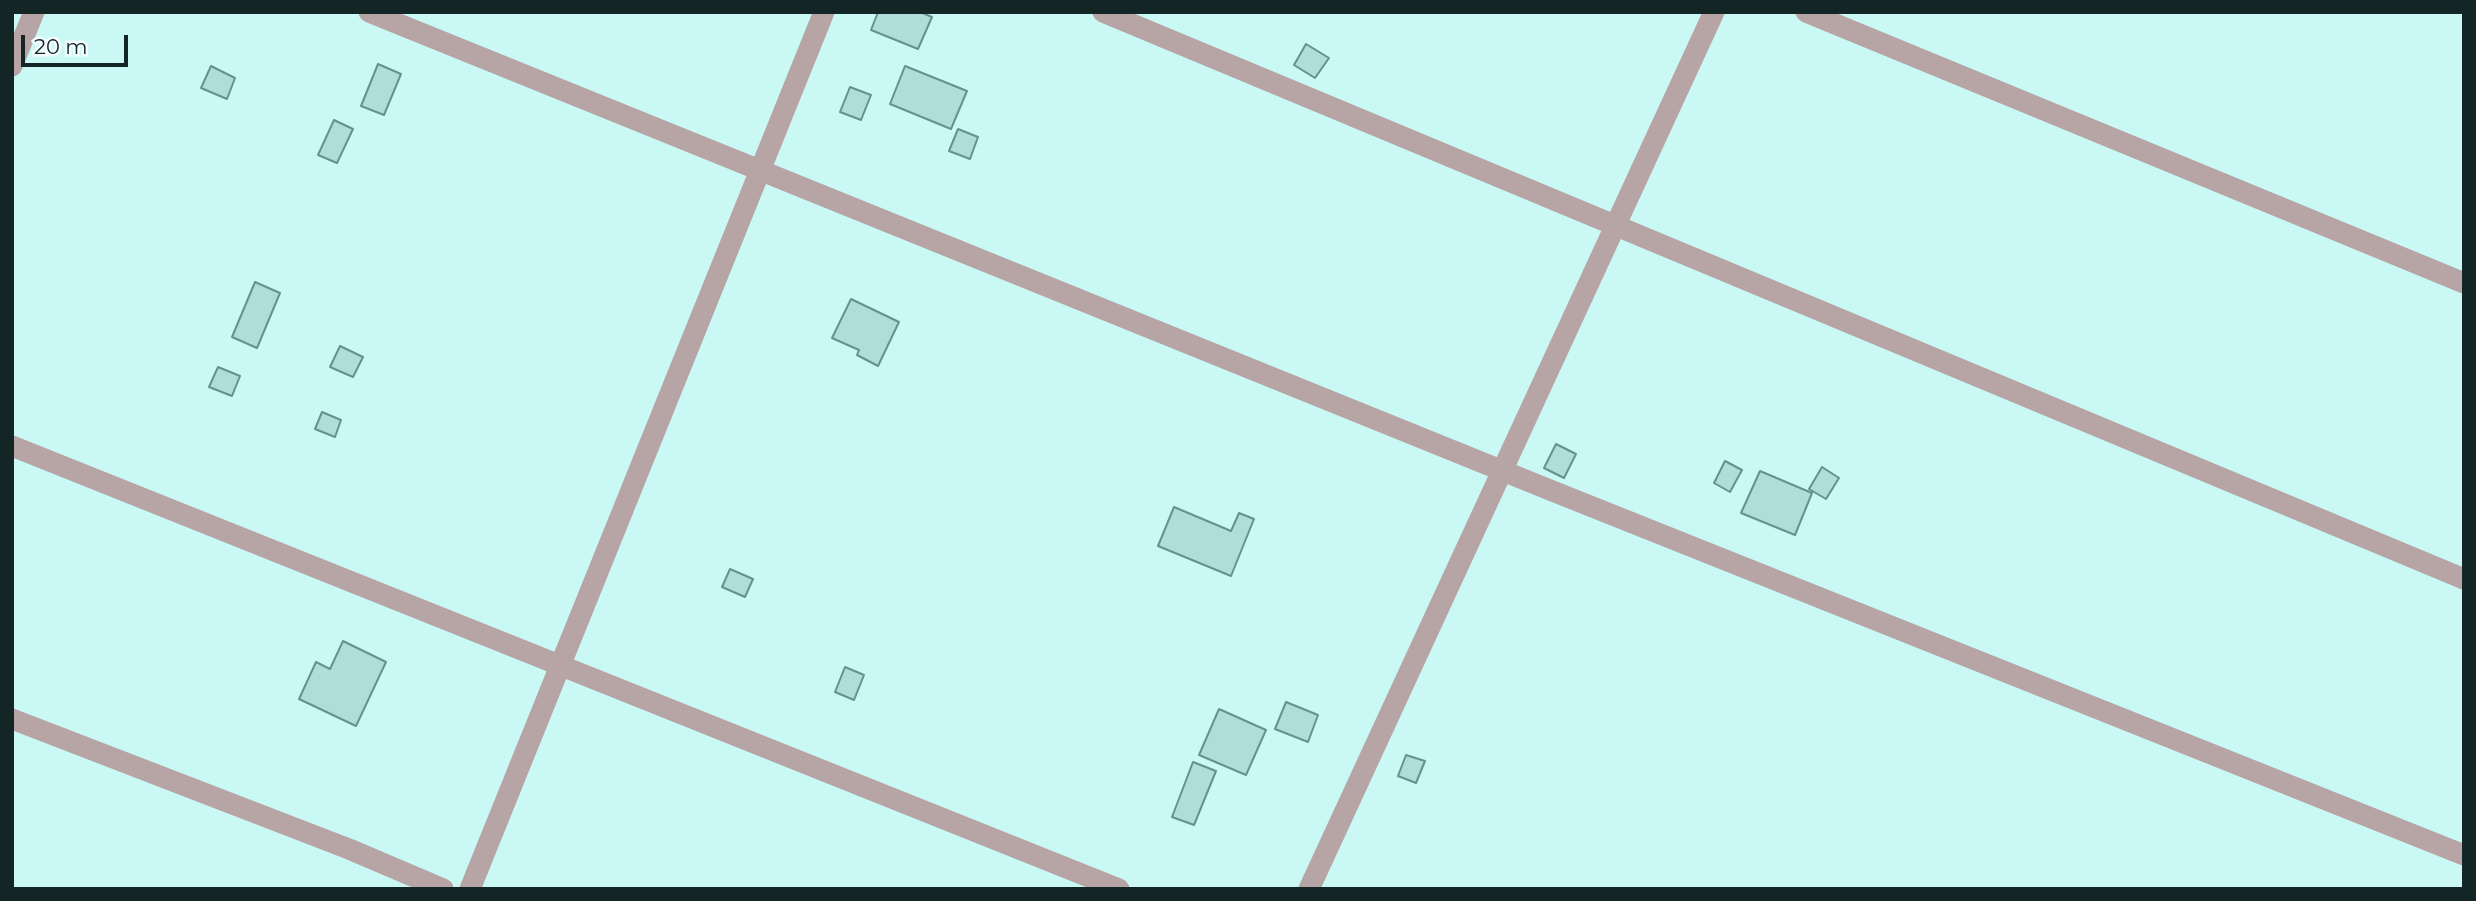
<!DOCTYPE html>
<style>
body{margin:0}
#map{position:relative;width:2476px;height:901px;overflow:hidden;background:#caf9f5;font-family:Montserrat,sans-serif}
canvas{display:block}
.frame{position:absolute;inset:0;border:14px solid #132524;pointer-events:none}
.scale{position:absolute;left:21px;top:35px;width:107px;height:32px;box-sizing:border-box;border:4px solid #132524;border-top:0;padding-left:9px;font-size:21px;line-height:24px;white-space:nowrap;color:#132524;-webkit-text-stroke:5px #f4fdfd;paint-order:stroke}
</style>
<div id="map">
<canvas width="2476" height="901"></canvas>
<div class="frame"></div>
<div class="scale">20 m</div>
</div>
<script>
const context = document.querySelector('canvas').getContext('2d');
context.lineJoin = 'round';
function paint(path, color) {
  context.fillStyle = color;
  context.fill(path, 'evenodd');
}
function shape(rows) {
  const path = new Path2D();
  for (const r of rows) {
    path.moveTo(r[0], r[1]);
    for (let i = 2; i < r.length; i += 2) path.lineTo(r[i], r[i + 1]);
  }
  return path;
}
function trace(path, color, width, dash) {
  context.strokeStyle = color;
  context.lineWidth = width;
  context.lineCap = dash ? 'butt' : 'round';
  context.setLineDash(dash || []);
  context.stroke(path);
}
const building = shape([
 [878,12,920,12,932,17,918,49,871,30,878,12],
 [1306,44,1329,58,1315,78,1294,65,1306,44],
 [378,64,401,74,384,115,361,106,378,64],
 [211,66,235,78,227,99,201,88,211,66],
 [905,66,967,91,951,129,890,104,905,66],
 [850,87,871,95,861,120,840,112,850,87],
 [334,120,353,129,337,163,318,155,334,120],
 [958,129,978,137,970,159,949,151,958,129],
 [255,282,280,293,257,348,232,337,255,282],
 [851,299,899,322,878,366,857,355,859,350,832,338,851,299],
 [340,346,363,357,353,377,330,367,340,346],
 [218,367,240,376,232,396,209,387,218,367],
 [322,412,341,420,335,437,315,429,322,412],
 [1556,444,1576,454,1564,478,1544,468,1556,444],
 [1725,461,1742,470,1730,492,1714,483,1725,461],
 [1822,467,1839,478,1826,499,1809,489,1822,467],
 [1760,471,1812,493,1795,535,1741,513,1760,471],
 [1174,507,1231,531,1239,513,1254,519,1231,576,1158,546,1174,507],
 [730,569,753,579,745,597,722,587,730,569],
 [343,641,386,662,356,726,299,699,316,662,330,669,343,641],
 [845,667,864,675,854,700,835,692,845,667],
 [1286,702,1318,715,1308,742,1275,729,1286,702],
 [1219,709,1266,730,1246,775,1199,755,1219,709],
 [1406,755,1425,761,1416,783,1398,776,1406,755],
 [1193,762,1216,771,1194,825,1172,817,1193,762]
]);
paint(building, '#afdeda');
trace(building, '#65918e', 2);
trace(shape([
 [369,12,1550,490,2464,855],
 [1103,12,2464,579],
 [1806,12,2464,283],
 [12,66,34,12],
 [12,446,1119,889],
 [12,719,349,849,443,889],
 [470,889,824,12],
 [1309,889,1714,12]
]), '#b7a4a5', 21);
</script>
